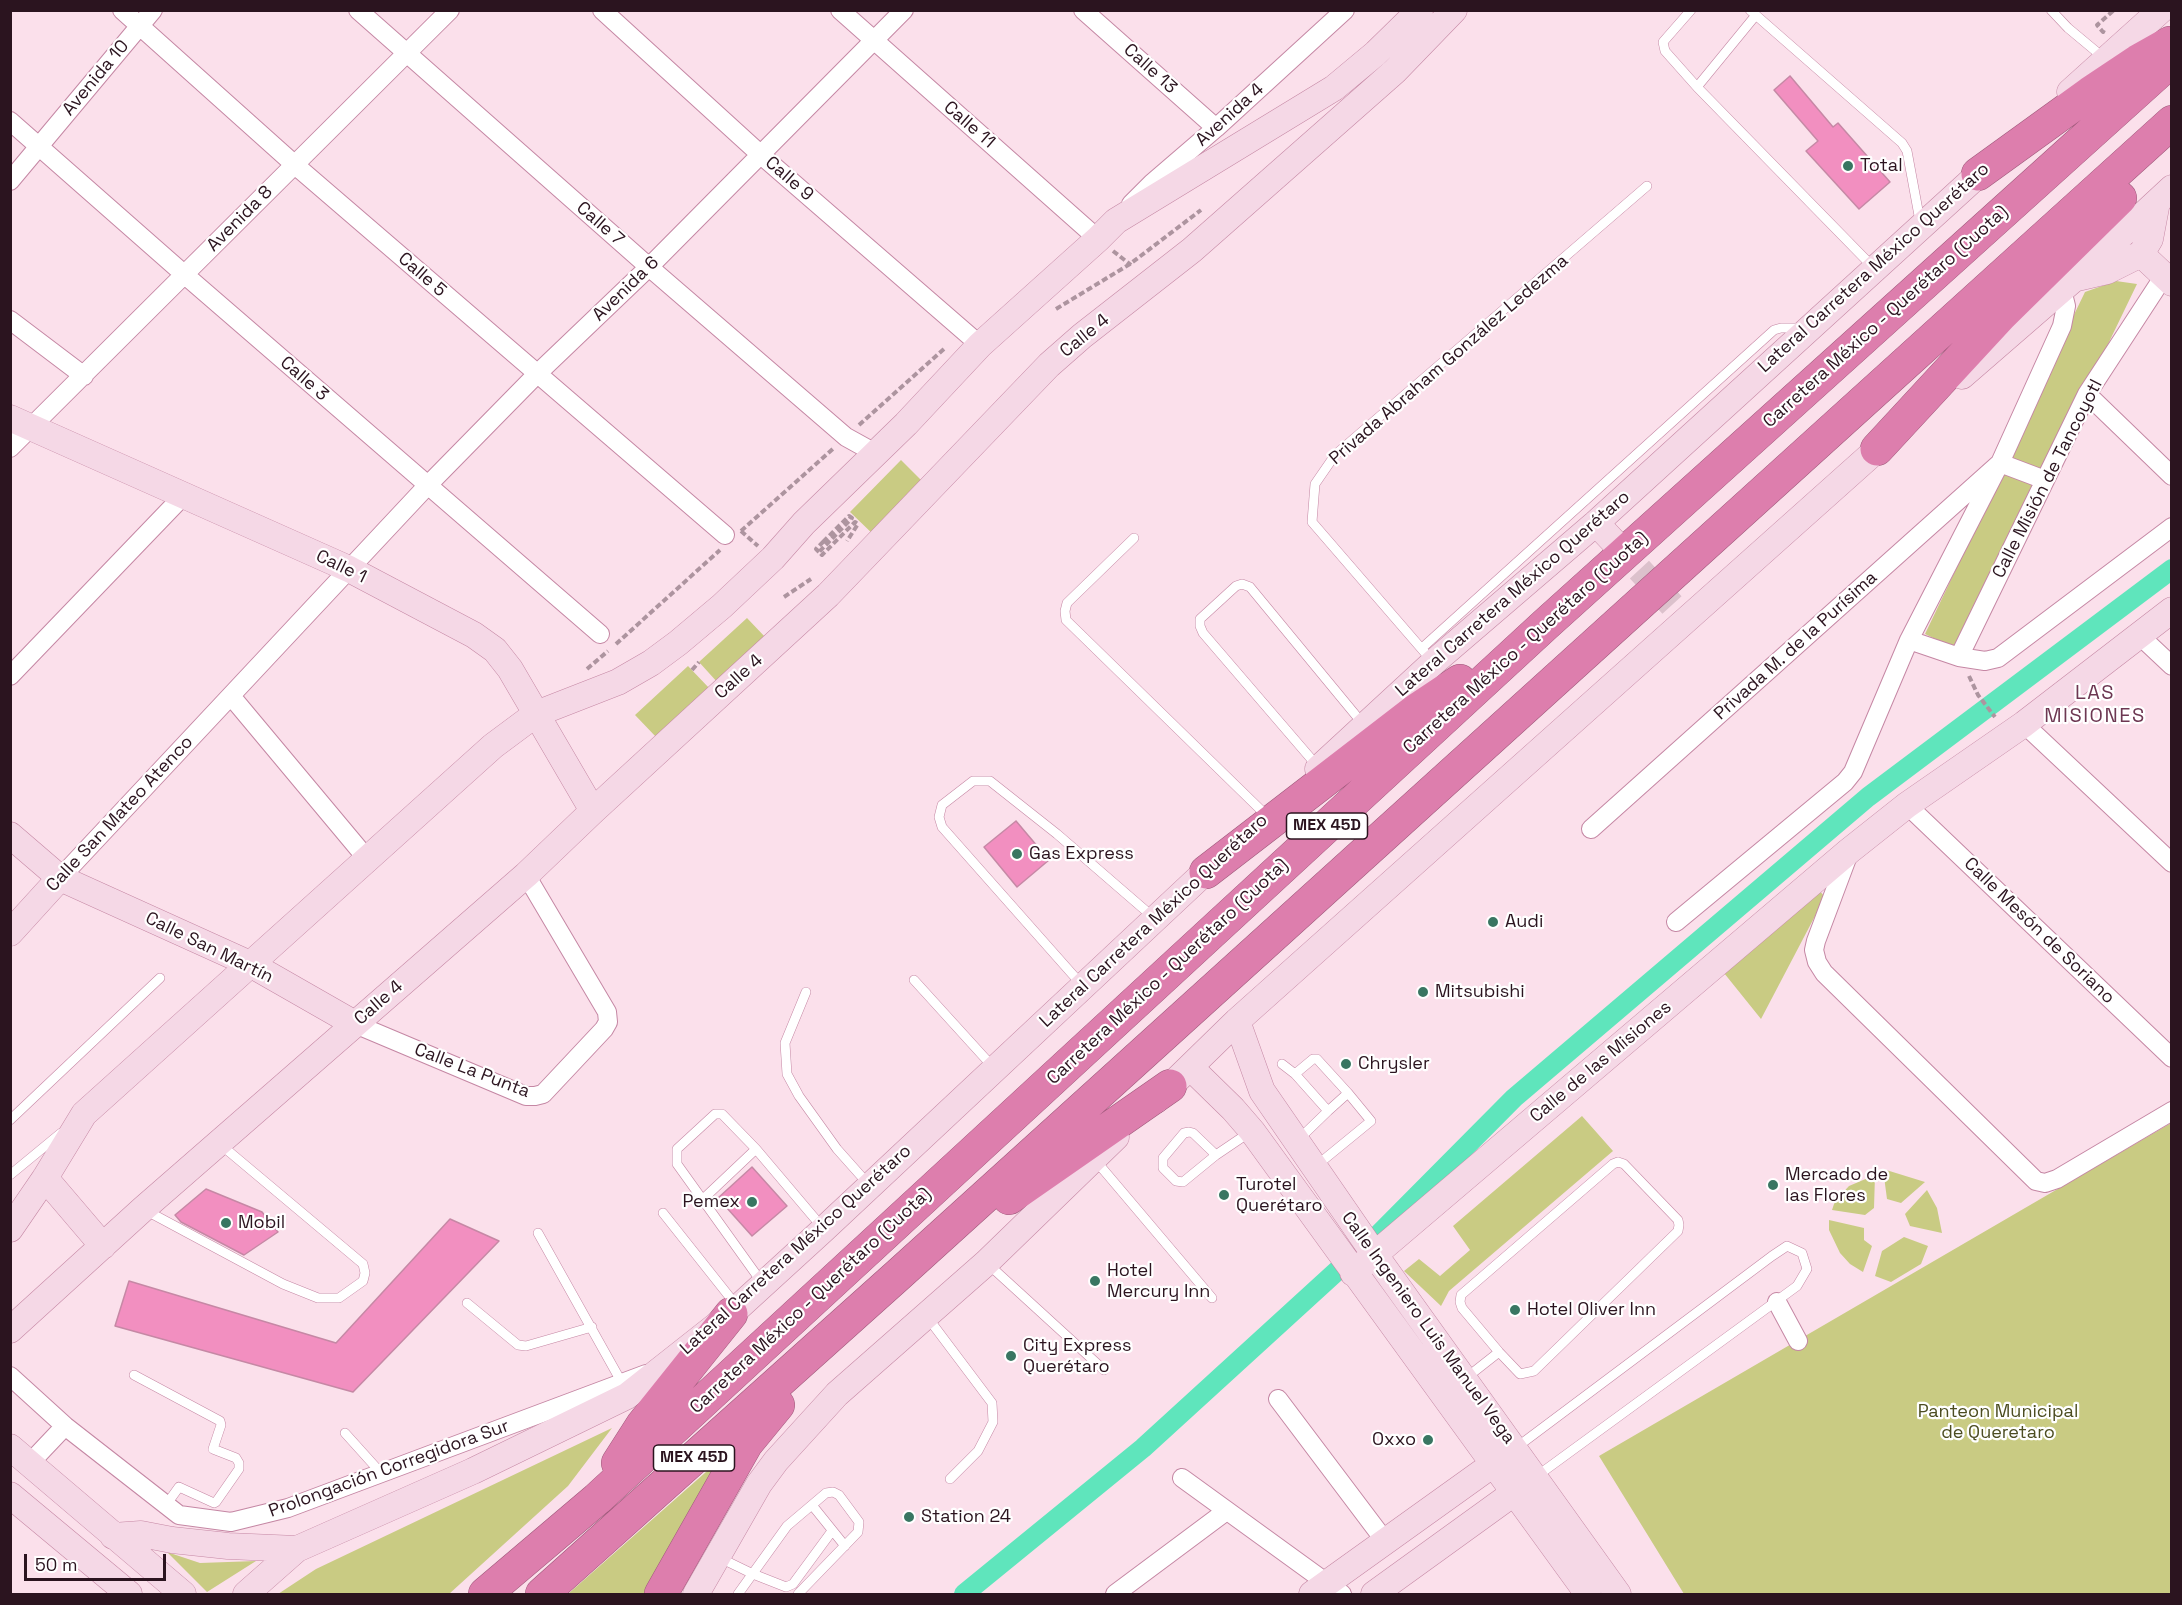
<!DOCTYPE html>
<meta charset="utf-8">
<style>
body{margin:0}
#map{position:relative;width:2182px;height:1605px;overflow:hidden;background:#fbe0eb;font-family:"Space Grotesk",sans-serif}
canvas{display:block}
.frame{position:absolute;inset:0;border:12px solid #2b141f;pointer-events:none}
.scale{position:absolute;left:24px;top:1554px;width:142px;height:27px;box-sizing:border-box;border:3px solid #2b141f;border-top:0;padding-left:8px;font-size:18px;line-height:21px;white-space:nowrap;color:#2b141f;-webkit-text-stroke:4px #fff;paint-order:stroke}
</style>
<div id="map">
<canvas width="2182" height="1605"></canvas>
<div class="frame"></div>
<div class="scale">50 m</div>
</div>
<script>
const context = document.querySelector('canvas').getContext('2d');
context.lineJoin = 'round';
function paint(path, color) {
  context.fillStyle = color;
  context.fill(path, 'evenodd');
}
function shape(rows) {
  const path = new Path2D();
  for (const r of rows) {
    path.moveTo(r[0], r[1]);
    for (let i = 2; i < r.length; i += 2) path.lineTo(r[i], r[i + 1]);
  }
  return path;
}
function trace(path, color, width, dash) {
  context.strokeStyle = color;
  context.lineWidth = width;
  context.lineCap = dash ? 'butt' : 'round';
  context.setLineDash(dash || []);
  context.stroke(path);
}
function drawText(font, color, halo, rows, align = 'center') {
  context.font = font + ' "Space Grotesk",sans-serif';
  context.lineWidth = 4.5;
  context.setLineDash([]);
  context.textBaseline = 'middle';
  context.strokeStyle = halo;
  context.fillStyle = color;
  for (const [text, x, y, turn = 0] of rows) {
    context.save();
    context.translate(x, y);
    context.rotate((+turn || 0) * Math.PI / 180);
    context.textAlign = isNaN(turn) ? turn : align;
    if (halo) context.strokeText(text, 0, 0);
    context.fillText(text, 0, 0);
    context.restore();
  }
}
paint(shape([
 [2116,281,2137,284,2044,477,2004,459,2085,292],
 [901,460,928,487,878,539,850,512],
 [2003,471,2034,485,1956,649,1925,634],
 [747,618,766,638,718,683,699,662],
 [688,666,710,689,657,738,635,715],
 [1818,889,1825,897,1761,1019,1724,973],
 [1582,1116,1613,1151,1449,1291,1441,1306,1404,1271,1419,1259,1440,1276,1470,1250,1453,1226],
 [2171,1123,2171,1594,1684,1594,1599,1456],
 [1883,1169,1925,1182,1901,1203,1887,1199],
 [1875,1175,1874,1208,1865,1215,1832,1210,1835,1201,1849,1186],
 [1927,1190,1937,1208,1942,1233,1910,1226,1905,1214],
 [1829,1220,1864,1228,1864,1240,1872,1246,1863,1272,1850,1264,1840,1253,1829,1230],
 [1904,1237,1928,1246,1921,1264,1891,1282,1875,1276,1882,1251],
 [612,1428,568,1486,449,1594,278,1594,316,1569],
 [732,1449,646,1594,568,1594],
 [167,1552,200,1563,256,1561,207,1592]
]), '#c9cb83');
trace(shape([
 [1377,1236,1514,1098,1868,797,2172,569],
 [964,1594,1143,1448,1338,1270]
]), '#5fe5bc', 20);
const building = shape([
 [1790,76,1833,127,1838,123,1890,182,1859,209,1806,151,1818,141,1774,90,1790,76],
 [1016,821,1049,860,1017,887,984,847,1016,821],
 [752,1167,787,1206,752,1236,718,1198,752,1167],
 [206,1189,262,1212,278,1232,244,1255,181,1222,175,1215,206,1189],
 [450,1219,499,1241,353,1392,115,1326,129,1281,336,1343,450,1219]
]);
paint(building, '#f28fc0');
trace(building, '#c688a5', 1.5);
trace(shape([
 [1613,541,1672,605]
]), '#dcc1cc', 26, [26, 13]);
const lane = shape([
 [1691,10,1663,42,1665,51,1697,87,1873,267],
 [1750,10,1902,143,1907,151,1920,221],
 [2051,10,2068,28,2104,58],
 [1697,87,1756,15],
 [1134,538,1067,603,1065,611,1066,620,1267,816],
 [1422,648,1774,330,1781,328,1802,328],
 [1433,662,1312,522,1315,484,1335,455,1647,186],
 [1319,768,1203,633,1200,626,1200,619,1236,586,1242,584,1250,587,1363,724],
 [914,980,993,1067],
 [1081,984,942,827,939,817,942,805,973,781,990,781,1057,834,1153,917],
 [806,992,785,1043,787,1074,799,1096,837,1149,869,1185],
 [1282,1064,1295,1074,1328,1111,1298,1140],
 [1295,1074,1313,1059,1317,1059,1348,1093],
 [10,1120,160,978],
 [1216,1155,1193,1133,1189,1132,1184,1133,1163,1158,1163,1168,1176,1181,1183,1182,1216,1155,1250,1132],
 [1096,1161,1212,1298],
 [1618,1162,1624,1164,1678,1220,1679,1225,1678,1231,1534,1371,1520,1374,1499,1352,1462,1308,1460,1302,1461,1295,1613,1164,1618,1162],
 [1316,1166,1371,1121,1348,1093,1328,1111],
 [10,1175,61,1133],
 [701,1201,756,1149],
 [145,1210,283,1284,318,1298,339,1298,363,1281,365,1273,363,1264,220,1144],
 [663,1213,736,1305],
 [538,1233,622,1383],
 [988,1264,1104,1370],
 [763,1284,677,1164,677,1149,715,1114,722,1114,756,1149,822,1227],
 [467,1303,518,1345,526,1346,592,1327],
 [928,1318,992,1403,993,1422,978,1451,950,1479],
 [134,1375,220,1421,221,1425,213,1449,236,1458,239,1463,239,1469,216,1502,214,1503,179,1487,166,1505],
 [1466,1378,1499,1352],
 [345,1433,381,1473],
 [1517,1447,1772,1256,1787,1246,1802,1253,1807,1269,1797,1286,1537,1476],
 [812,1505,845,1546],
 [718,1557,753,1574,786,1587,793,1584,832,1531],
 [738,1594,787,1526,826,1493,833,1492,839,1495,859,1522,858,1532,798,1594]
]);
const street = shape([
 [122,10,295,165,725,535],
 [358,10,649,267,846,437,875,453],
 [602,10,761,155,980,345],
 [840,10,1098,239],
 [1083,10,1216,128],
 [10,121,185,275,600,634],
 [10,181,153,10],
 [1131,204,1152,183,1216,128,1345,10],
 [10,320,84,376],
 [2087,394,2172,476],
 [10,448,450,10],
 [2139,635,2172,666],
 [1909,640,1959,657,1985,661,1998,658,2172,527],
 [1959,657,2087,394,2164,276],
 [10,676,184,495],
 [231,696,368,860],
 [2024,724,2172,863],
 [1907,805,2172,1058],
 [1591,829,2000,463,2045,480],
 [1849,853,1816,941,1814,950,1817,962,1824,973,2036,1181,2045,1183,2057,1179,2172,1111],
 [60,878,427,486,537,374,649,267,904,10],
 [1676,922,1845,782,1853,772,1909,640,2000,463,2062,326,2066,306,2062,290],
 [355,1024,526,1096,535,1096,543,1094,604,1029,608,1022,607,1012,526,875],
 [1777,1302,1798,1341],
 [10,1376,65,1426,179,1515,231,1522,288,1508,646,1374],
 [1278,1399,1385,1541],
 [29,1464,65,1426],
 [1182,1478,1342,1594],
 [1115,1594,1225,1512]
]);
const secondary = shape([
 [2070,92,2161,10],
 [2141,254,2172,283],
 [2077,278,2107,271,2141,254,2150,239,2157,202],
 [1962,376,2075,278,2172,188],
 [10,418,349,569,474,635,495,650,510,669,593,811],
 [1596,523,1613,541],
 [1318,769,1434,662,1596,523,1991,163],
 [10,835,60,878,250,964,355,1024],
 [10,933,60,878],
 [1237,1021,1262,1091,1375,1255,1618,1594],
 [1190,1067,1233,1109,1252,1131,1588,1594],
 [1156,1100,1237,1021,1891,437],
 [45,1178,103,1246],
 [10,1229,45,1178,84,1114,493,746,536,714,618,682,651,663,678,643,722,606,773,558,804,523,906,424,980,345,1098,239,1116,221,1334,88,1376,53,1420,10],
 [1353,1273,1849,851,1907,805,2024,724,2172,610],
 [10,1330,143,1209,526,875,593,811,828,595,1049,365,1082,336,1192,250,1395,71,1454,10],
 [10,1447,183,1594],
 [10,1495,129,1594],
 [113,1536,141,1534,172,1540,228,1546,297,1549],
 [246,1594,297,1549,473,1471,627,1396,731,1314,824,1229,1218,860],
 [696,1594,759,1484,776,1461,837,1394,986,1263,1116,1137],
 [1312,1594,1506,1455],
 [1374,1594,1529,1482]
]);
const highway = shape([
 [1978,174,2090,93,2138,61,2170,43],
 [1877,449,2000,316,2120,198],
 [1206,872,1415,711,1460,681],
 [1009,1198,1170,1086],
 [618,1463,643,1424,731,1314],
 [485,1594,597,1499,1546,624,2172,60],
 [542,1594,897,1276,2172,122],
 [661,1594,746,1444,778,1405]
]);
trace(lane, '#c587a4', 10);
trace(street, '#c587a4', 20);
trace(secondary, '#c587a4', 27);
trace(highway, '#9f597b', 34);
trace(shape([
 [2104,30,2103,32,2097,25,2114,10],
 [1113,251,1131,265],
 [1056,309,1130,264,1201,210],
 [859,425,945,348],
 [741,531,834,448],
 [741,531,758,546],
 [823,542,849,516,852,518,819,552,822,555,855,522,858,524,847,541],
 [819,552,816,549,823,542,822,541],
 [784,597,811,579],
 [616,644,720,550],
 [587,669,608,651],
 [692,670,699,662],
 [1969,676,1978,695,1995,717]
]), '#ad949f', 4, [6, 3]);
trace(lane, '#fff', 9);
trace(street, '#fff', 18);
trace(secondary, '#f5d8e6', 26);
trace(highway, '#dd7ead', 33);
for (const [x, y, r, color] of [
 [1848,166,6,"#397662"],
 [1017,854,6,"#397662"],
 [1493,922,6,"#397662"],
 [1423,992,6,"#397662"],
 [1346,1064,6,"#397662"],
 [1773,1185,6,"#397662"],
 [1224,1195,6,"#397662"],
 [752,1202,6,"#397662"],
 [226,1223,6,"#397662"],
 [1095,1281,6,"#397662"],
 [1515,1310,6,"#397662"],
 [1011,1356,6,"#397662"],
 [1428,1440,6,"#397662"],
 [909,1517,6,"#397662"]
]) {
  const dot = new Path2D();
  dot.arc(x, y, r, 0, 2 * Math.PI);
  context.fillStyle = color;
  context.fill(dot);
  trace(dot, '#fff', 2);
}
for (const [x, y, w] of [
 [1327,826,81],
 [694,1458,81]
]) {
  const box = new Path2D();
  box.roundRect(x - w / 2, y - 13, w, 26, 4.5);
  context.fillStyle = '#fff';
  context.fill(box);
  trace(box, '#2b141f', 1.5);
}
drawText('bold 16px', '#2b141f', null, [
 ["MEX 45D",1327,826],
 ["MEX 45D",694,1458]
]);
drawText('18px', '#2b141f', '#fff', [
 ["Calle 13",1150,69,42],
 ["Avenida 10",96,78,-50],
 ["Avenida 4",1230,115,-42],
 ["Calle 11",969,125,41],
 ["Calle 9",789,179,41],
 ["Avenida 8",240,219,-45],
 ["Calle 7",600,224,41],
 ["Lateral Carretera México Querétaro",1874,268,-42],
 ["Calle 5",422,275,41],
 ["Avenida 6",626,289,-44],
 ["Carretera México - Querétaro (Cuota)",1886,317,-42],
 ["Calle 4",1085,336,-39],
 ["Privada Abraham González Ledezma",1449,360,-41],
 ["Calle 3",304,379,41],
 ["Calle Misión de Tancoyotl",2048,479,-63],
 ["Calle 1",341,567,26],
 ["Lateral Carretera México Querétaro",1513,594,-41],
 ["Carretera México - Querétaro (Cuota)",1526,643,-42],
 ["Privada M. de la Purísima",1796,646,-42],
 ["Calle 4",739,677,-42],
 ["Calle San Mateo Atenco",120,814,-47],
 ["Lateral Carretera México Querétaro",1154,921,-43],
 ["Calle Mesón de Soriano",2039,931,44],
 ["Calle San Martín",209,948,26],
 ["Carretera México - Querétaro (Cuota)",1168,972,-43],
 ["Calle 4",379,1003,-41],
 ["Calle de las Misiones",1601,1062,-40],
 ["Calle La Punta",472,1071,21],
 ["Lateral Carretera México Querétaro",796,1250,-42],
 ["Carretera México - Querétaro (Cuota)",811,1301,-43],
 ["Calle Ingeniero Luis Manuel Vega",1428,1328,54],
 ["Prolongación Corregidora Sur",389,1469,-20]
]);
drawText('18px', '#2b141f', '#fff', [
 ["Total",1860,166],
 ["Gas Express",1029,854],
 ["Audi",1505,922],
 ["Mitsubishi",1435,992],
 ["Chrysler",1358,1064],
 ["Mercado de",1785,1175],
 ["las Flores",1785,1196],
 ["Turotel",1236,1185],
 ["Querétaro",1236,1206],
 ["Pemex",740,1202,"right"],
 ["Mobil",238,1223],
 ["Hotel",1107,1271],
 ["Mercury Inn",1107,1292],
 ["Hotel Oliver Inn",1527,1310],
 ["City Express",1023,1346],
 ["Querétaro",1023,1367],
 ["Oxxo",1416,1440,"right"],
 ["Station 24",921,1517]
], 'left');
drawText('18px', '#4c4d21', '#fff', [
 ["Panteon Municipal",1998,1412],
 ["de Queretaro",1998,1433]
]);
context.letterSpacing = '1.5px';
drawText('20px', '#6d3752', '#fff', [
 ["LAS",2095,694],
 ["MISIONES",2095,717]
]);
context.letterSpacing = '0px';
</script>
